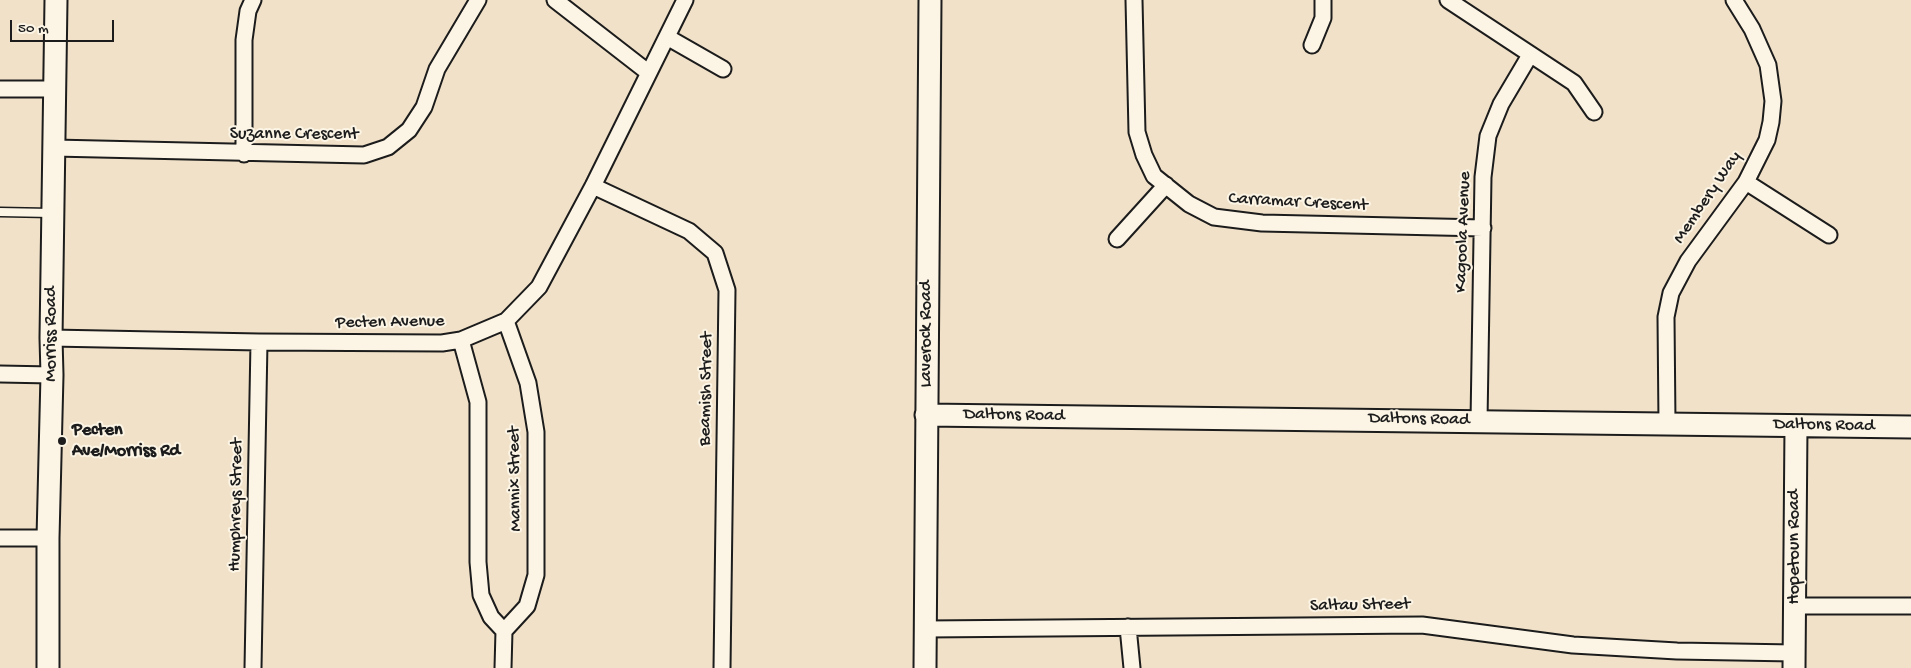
<!DOCTYPE html>
<style>
body{margin:0}
#map{position:relative;width:1911px;height:668px;overflow:hidden;background:#f0e1c8;font-family:"Gochi Hand",sans-serif}
canvas{display:block}
.scale{position:absolute;left:10px;top:20px;width:104px;height:22px;box-sizing:border-box;border:2px solid #1c1c1c;border-top:0;padding-left:6px;font-size:15px;line-height:18px;white-space:nowrap;color:#1c1c1c;-webkit-text-stroke:4px #fcf5e5;paint-order:stroke}
</style>
<div id="map">
<canvas width="1911" height="668"></canvas>
<div class="scale">50 m</div>
</div>
<script>
const context = document.querySelector('canvas').getContext('2d');
context.lineJoin = 'round';
function shape(rows) {
  const path = new Path2D();
  for (const r of rows) {
    path.moveTo(r[0], r[1]);
    for (let i = 2; i < r.length; i += 2) path.lineTo(r[i], r[i + 1]);
  }
  return path;
}
function trace(path, color, width, dash) {
  context.strokeStyle = color;
  context.lineWidth = width;
  context.lineCap = dash ? 'butt' : 'round';
  context.setLineDash(dash || []);
  context.stroke(path);
}
function drawText(font, color, halo, rows, align = 'center') {
  context.font = font + ' "Gochi Hand",sans-serif';
  context.lineWidth = 4;
  context.setLineDash([]);
  context.textBaseline = 'middle';
  context.strokeStyle = halo;
  context.fillStyle = color;
  for (const [text, x, y, turn = 0] of rows) {
    context.save();
    context.translate(x, y);
    context.rotate((+turn || 0) * Math.PI / 180);
    context.textAlign = isNaN(turn) ? turn : align;
    if (halo) context.strokeText(text, 0, 0);
    context.fillText(text, 0, 0);
    context.restore();
  }
}
const lane = shape([
 [0,212,51,213]
]);
const street = shape([
 [555,0,649,73],
 [1134,0,1137,132,1144,155,1154,176,1189,204,1214,217,1262,223,1483,228],
 [1448,0,1574,83,1594,112],
 [667,37,723,69],
 [1312,45,1323,18,1323,0],
 [0,89,55,89],
 [54,148,364,155,388,147,409,130,424,107,437,69,478,0],
 [244,154,244,40,248,11,253,0],
 [1746,182,1829,235],
 [593,186,689,231,715,253,727,290,722,668],
 [1117,239,1166,185],
 [51,338,259,342,442,343,461,340,506,321,539,287,593,186,685,0],
 [461,340,478,402,478,562,481,595,491,617,504,631],
 [0,374,52,375],
 [1479,421,1483,177,1488,136,1501,104,1530,55],
 [1667,423,1666,317,1671,293,1688,261,1746,182,1767,140,1771,122,1773,101,1768,65,1752,29,1734,0],
 [0,538,48,538],
 [1795,606,1911,606],
 [1128,627,1132,668],
 [925,629,1422,625,1573,645,1677,651,1794,653],
 [253,668,259,342],
 [503,668,504,631,527,606,536,575,536,432,528,383,506,321]
]);
const secondary = shape([
 [926,415,1911,427],
 [48,668,48,538,52,375,51,338,56,0],
 [925,668,930,0],
 [1794,668,1796,426]
]);
trace(lane, '#1c1c1c', 11);
trace(street, '#1c1c1c', 19);
trace(secondary, '#1c1c1c', 25);
trace(lane, '#fcf5e5', 8);
trace(street, '#fcf5e5', 15);
trace(secondary, '#fcf5e5', 21);
for (const [x, y, r, color] of [
 [62,441,5,"#1c1c1c"]
]) {
  const dot = new Path2D();
  dot.arc(x, y, r, 0, 2 * Math.PI);
  context.fillStyle = color;
  context.fill(dot);
  trace(dot, '#fcf5e5', 2);
}
drawText('18px', '#1c1c1c', '#fcf5e5', [
 ["Suzanne Crescent",294,135],
 ["Membery Way",1708,198,-56],
 ["Carramar Crescent",1298,203,3],
 ["Kagoola Avenue",1464,232,-88],
 ["Pecten Avenue",390,323,-1],
 ["Morriss Road",52,334,-90],
 ["Laverock Road",927,334,-90],
 ["Beamish Street",707,389,-89],
 ["Daltons Road",1014,416,1],
 ["Daltons Road",1419,420,1],
 ["Daltons Road",1824,426,1],
 ["Mannix Street",516,479,-91],
 ["Humphreys Street",237,505,-89],
 ["Hopetoun Road",1795,547,-90],
 ["Saltau Street",1360,606,-1]
]);
drawText('bold 18px', '#1c1c1c', '#fcf5e5', [
 ["Pecten",72,431],
 ["Ave/Morriss Rd",72,452]
], 'left');
</script>
